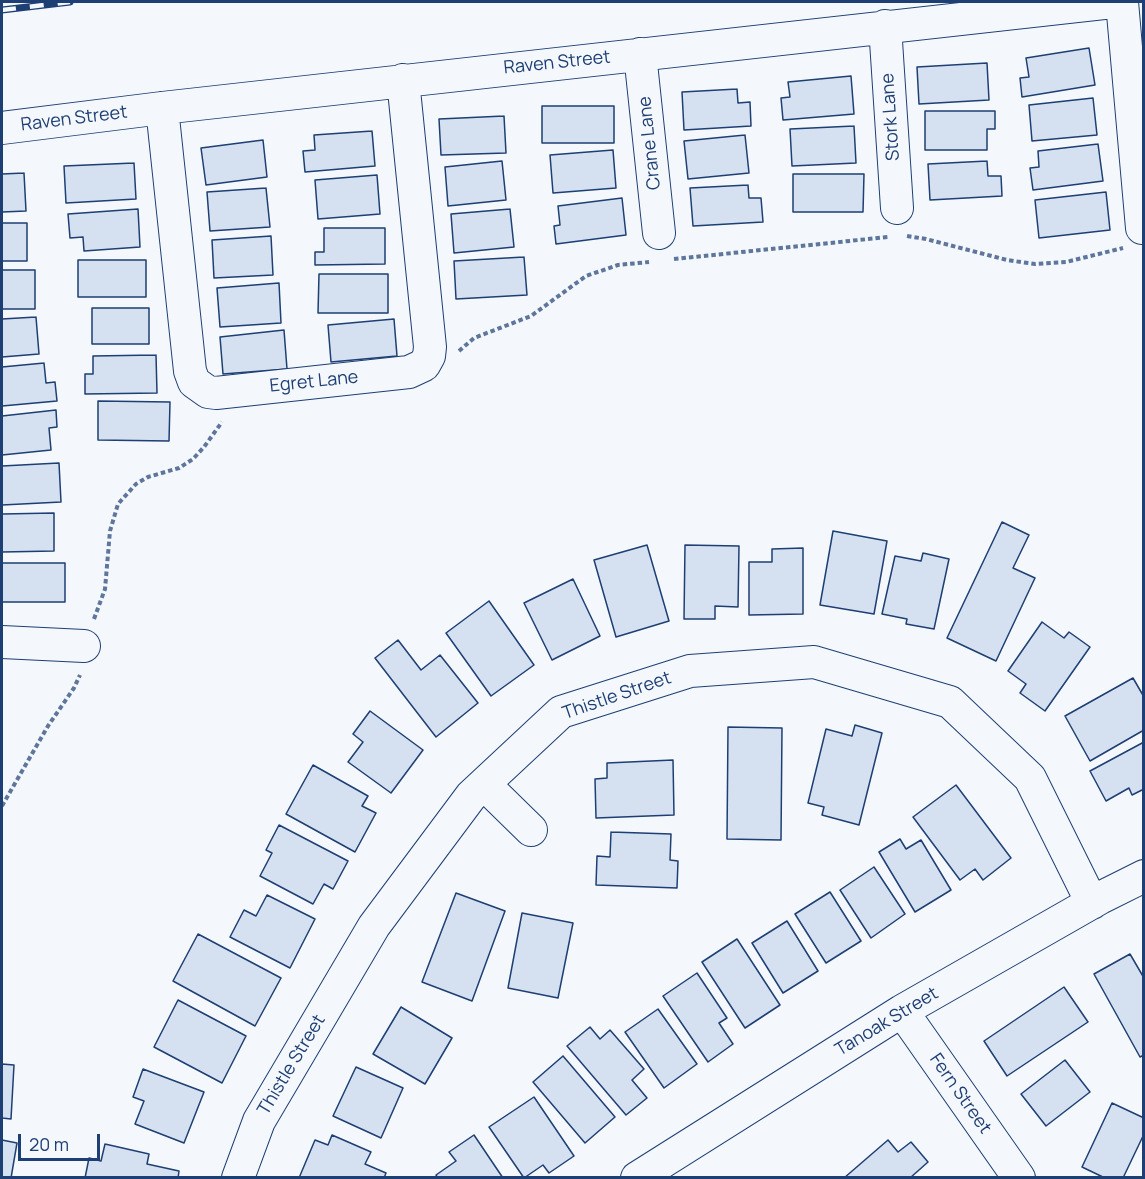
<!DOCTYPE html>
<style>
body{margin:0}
#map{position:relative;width:1145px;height:1179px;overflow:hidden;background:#f4f7fb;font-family:Manrope,sans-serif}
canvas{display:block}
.frame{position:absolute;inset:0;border:3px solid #1d3f73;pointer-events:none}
.scale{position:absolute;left:18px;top:1134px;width:82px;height:27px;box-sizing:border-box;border:3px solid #1d3f73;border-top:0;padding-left:8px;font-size:18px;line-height:21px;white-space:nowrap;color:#1d3f73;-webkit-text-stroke:4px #f4f7fb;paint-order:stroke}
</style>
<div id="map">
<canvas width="1145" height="1179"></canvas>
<div class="frame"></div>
<div class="scale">20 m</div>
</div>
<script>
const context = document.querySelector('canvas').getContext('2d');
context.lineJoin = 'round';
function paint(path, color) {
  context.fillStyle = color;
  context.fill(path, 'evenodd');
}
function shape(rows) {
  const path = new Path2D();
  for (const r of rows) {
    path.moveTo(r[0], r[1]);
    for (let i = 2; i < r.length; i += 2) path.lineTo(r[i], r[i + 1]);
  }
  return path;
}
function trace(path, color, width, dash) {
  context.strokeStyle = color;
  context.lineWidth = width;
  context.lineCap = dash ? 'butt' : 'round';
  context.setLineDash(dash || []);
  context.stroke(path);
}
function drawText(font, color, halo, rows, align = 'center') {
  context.font = font + ' Manrope,sans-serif';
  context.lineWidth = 4.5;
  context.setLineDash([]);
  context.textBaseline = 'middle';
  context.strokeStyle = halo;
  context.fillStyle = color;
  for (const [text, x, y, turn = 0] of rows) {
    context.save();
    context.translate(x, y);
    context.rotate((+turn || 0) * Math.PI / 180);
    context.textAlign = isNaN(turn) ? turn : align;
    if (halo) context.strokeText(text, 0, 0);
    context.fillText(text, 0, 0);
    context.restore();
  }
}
const building = shape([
 [1089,48,1095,85,1022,97,1020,78,1029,77,1026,58,1089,48],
 [987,63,989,100,919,104,917,67,987,63],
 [851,76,854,114,783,120,781,98,790,97,788,82,851,76],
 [737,89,738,103,750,102,751,126,684,130,682,92,737,89],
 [1093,98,1097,135,1032,141,1029,105,1093,98],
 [542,106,614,106,614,143,542,143,542,106],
 [925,111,995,111,995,129,987,129,987,150,925,150,925,111],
 [504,116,506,153,441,155,439,119,504,116],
 [854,126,856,163,792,166,790,129,854,126],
 [372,131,375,166,305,172,303,151,315,150,314,135,372,131],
 [745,135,749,173,688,179,684,141,745,135],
 [263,140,267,177,206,185,201,148,263,140],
 [1098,144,1103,181,1033,190,1030,168,1039,167,1038,151,1098,144],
 [613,150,616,188,553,193,550,155,613,150],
 [502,161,506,200,448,206,445,167,502,161],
 [987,161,988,176,1001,176,1002,196,930,200,928,164,987,161],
 [134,163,136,199,66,203,64,166,134,163],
 [24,173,26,211,2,212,2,174,24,173],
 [793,174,864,174,863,212,793,212,793,174],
 [377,175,380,214,318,219,315,180,377,175],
 [748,185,749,198,761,198,763,222,693,226,690,188,748,185],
 [266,188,270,227,210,231,207,192,266,188],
 [1106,192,1110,230,1039,238,1035,200,1106,192],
 [622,198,626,235,556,244,554,226,560,225,558,206,622,198],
 [138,209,140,247,84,251,83,237,70,238,68,214,138,209],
 [510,209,514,247,454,253,451,214,510,209],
 [2,223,27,223,27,261,2,261,2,223],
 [324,228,385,228,385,264,315,265,315,252,324,252,324,228],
 [271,236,273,275,214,278,212,240,271,236],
 [524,257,527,295,456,299,454,261,524,257],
 [78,260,146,260,146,297,78,297,78,260],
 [2,270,35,270,35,309,2,309,2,270],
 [319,274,388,274,388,313,318,313,319,274],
 [279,283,281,323,220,327,217,288,279,283],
 [92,308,149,308,149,344,92,344,92,308],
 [36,317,39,354,2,357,2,319,36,317],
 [394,319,397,356,331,362,328,325,394,319],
 [284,330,287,369,223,374,220,337,284,330],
 [156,355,157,393,85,394,85,374,93,374,93,356,156,355],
 [44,363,46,383,55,382,57,401,2,406,2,367,44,363],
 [98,401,170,402,169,441,98,440,98,401],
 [56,410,57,427,49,428,51,450,2,455,2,416,56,410],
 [59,463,61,502,2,505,2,466,59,463],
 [54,513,54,551,2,552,2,514,54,513],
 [1002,522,1029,535,1013,568,1035,578,996,661,947,638,1002,522],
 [833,531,887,541,874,614,820,605,833,531],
 [647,545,669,621,616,637,594,560,647,545],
 [685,545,739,546,738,607,715,606,715,619,684,619,685,545],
 [803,548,803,614,749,615,749,562,772,562,772,549,803,548],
 [923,553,949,559,934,629,906,624,907,619,882,614,895,556,921,561,923,553],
 [2,563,65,563,65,602,2,602,2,563],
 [573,579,600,636,552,660,524,603,573,579],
 [489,601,534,665,491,696,446,633,489,601],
 [1042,622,1064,638,1069,632,1090,647,1045,711,1020,693,1026,684,1008,671,1042,622],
 [398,640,421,670,440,655,478,703,436,737,375,658,398,640],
 [1133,678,1144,697,1144,730,1090,761,1065,716,1133,678],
 [370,711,423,750,391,793,348,762,363,742,353,734,370,711],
 [855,725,882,733,859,825,822,815,824,807,808,803,826,729,852,736,855,725],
 [728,727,782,728,781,840,727,839,728,727],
 [1144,742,1144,789,1132,795,1129,788,1106,801,1090,771,1144,742],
 [673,760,674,815,596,818,595,779,607,778,607,763,673,760],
 [313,765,368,796,362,806,376,813,355,852,286,814,313,765],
 [956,785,1011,858,983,880,975,869,960,880,913,817,956,785],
 [279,825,348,861,333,889,324,884,313,904,260,876,272,853,266,850,279,825],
 [611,832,671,834,670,860,678,861,677,888,596,885,597,856,610,857,611,832],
 [900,839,906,849,921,840,951,890,915,912,879,852,900,839],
 [874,867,905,914,871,938,840,890,874,867],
 [830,892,861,941,826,963,795,914,830,892],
 [456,893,505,911,472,1001,422,982,456,893],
 [267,895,315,919,290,968,230,937,244,910,256,916,267,895],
 [522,913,573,923,558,998,508,988,522,913],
 [787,921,818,971,783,993,752,943,787,921],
 [198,934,281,978,255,1026,173,981,198,934],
 [737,939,780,1005,745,1028,702,962,737,939],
 [1130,954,1144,978,1144,1055,1140,1057,1094,974,1130,954],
 [697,973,727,1018,719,1023,733,1044,708,1062,663,996,697,973],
 [1064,987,1088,1022,1007,1076,984,1041,1064,987],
 [178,1000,246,1036,222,1083,154,1047,178,1000],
 [401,1007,452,1038,425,1084,373,1054,401,1007],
 [658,1009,697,1064,664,1088,625,1032,658,1009],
 [590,1027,600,1039,610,1030,644,1069,632,1080,647,1098,626,1115,567,1046,590,1027],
 [563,1056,615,1117,585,1143,533,1082,563,1056],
 [1065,1060,1090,1092,1046,1126,1021,1094,1065,1060],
 [2,1064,14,1065,11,1119,2,1118,2,1064],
 [356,1067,403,1088,381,1138,333,1116,356,1067],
 [143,1069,204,1092,184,1143,135,1124,144,1101,133,1097,143,1069],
 [534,1097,574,1156,549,1173,543,1165,524,1178,489,1127,534,1097],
 [1112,1103,1144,1118,1144,1134,1123,1178,1105,1178,1082,1167,1112,1103],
 [332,1135,371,1152,365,1164,386,1173,384,1178,299,1178,315,1140,328,1145,332,1135],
 [474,1135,503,1178,438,1178,436,1175,456,1161,449,1152,474,1135],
 [2,1140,17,1143,11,1178,2,1178,2,1140],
 [888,1140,898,1152,911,1142,928,1162,910,1178,844,1178,888,1140],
 [105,1144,149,1154,147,1164,179,1171,178,1178,85,1178,89,1158,101,1161,105,1144]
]);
paint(building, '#d5e0f0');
trace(building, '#1d3f73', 1.5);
const minor = shape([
 [1122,2,1142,228],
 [885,26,897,208],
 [640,54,659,233],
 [162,108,190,371,194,382,208,392,216,393,409,372,424,365,429,356,430,347,403,80],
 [2,128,162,108,1113,2],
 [2,642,84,646],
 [484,784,531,830],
 [902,1011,1019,1178],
 [238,1178,259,1121,374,926,471,796,561,712,690,671,814,662,950,702,1030,778,1092,903],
 [637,1178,902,1011,1100,898,1144,876]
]);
trace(minor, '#1d3f73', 34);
trace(shape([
 [907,236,926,239,1007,260,1035,264,1066,262,1123,248],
 [674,259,888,237],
 [459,351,474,338,531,316,586,276,618,265,649,262],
 [94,619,105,589,110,531,118,504,136,484,148,477,179,468,193,459,204,447,222,422],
 [2,806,48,726,74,688,80,675]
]), '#5e769c', 4, [4.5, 3]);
trace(minor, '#f4f7fb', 32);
const rail = shape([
 [2,10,70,2]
]);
trace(rail, '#1d3f73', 7);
trace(rail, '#f4f7fb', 4.5, [14]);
drawText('18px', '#1d3f73', '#f4f7fb', [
 ["Raven Street",557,63,-6],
 ["Stork Lane",891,117,-94],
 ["Raven Street",74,119,-7],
 ["Crane Lane",650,143,-96],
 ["Egret Lane",314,382,-6],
 ["Thistle Street",617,696,-19],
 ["Tanoak Street",887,1022,-31],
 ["Thistle Street",292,1065,-59],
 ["Fern Street",960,1094,55]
]);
</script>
